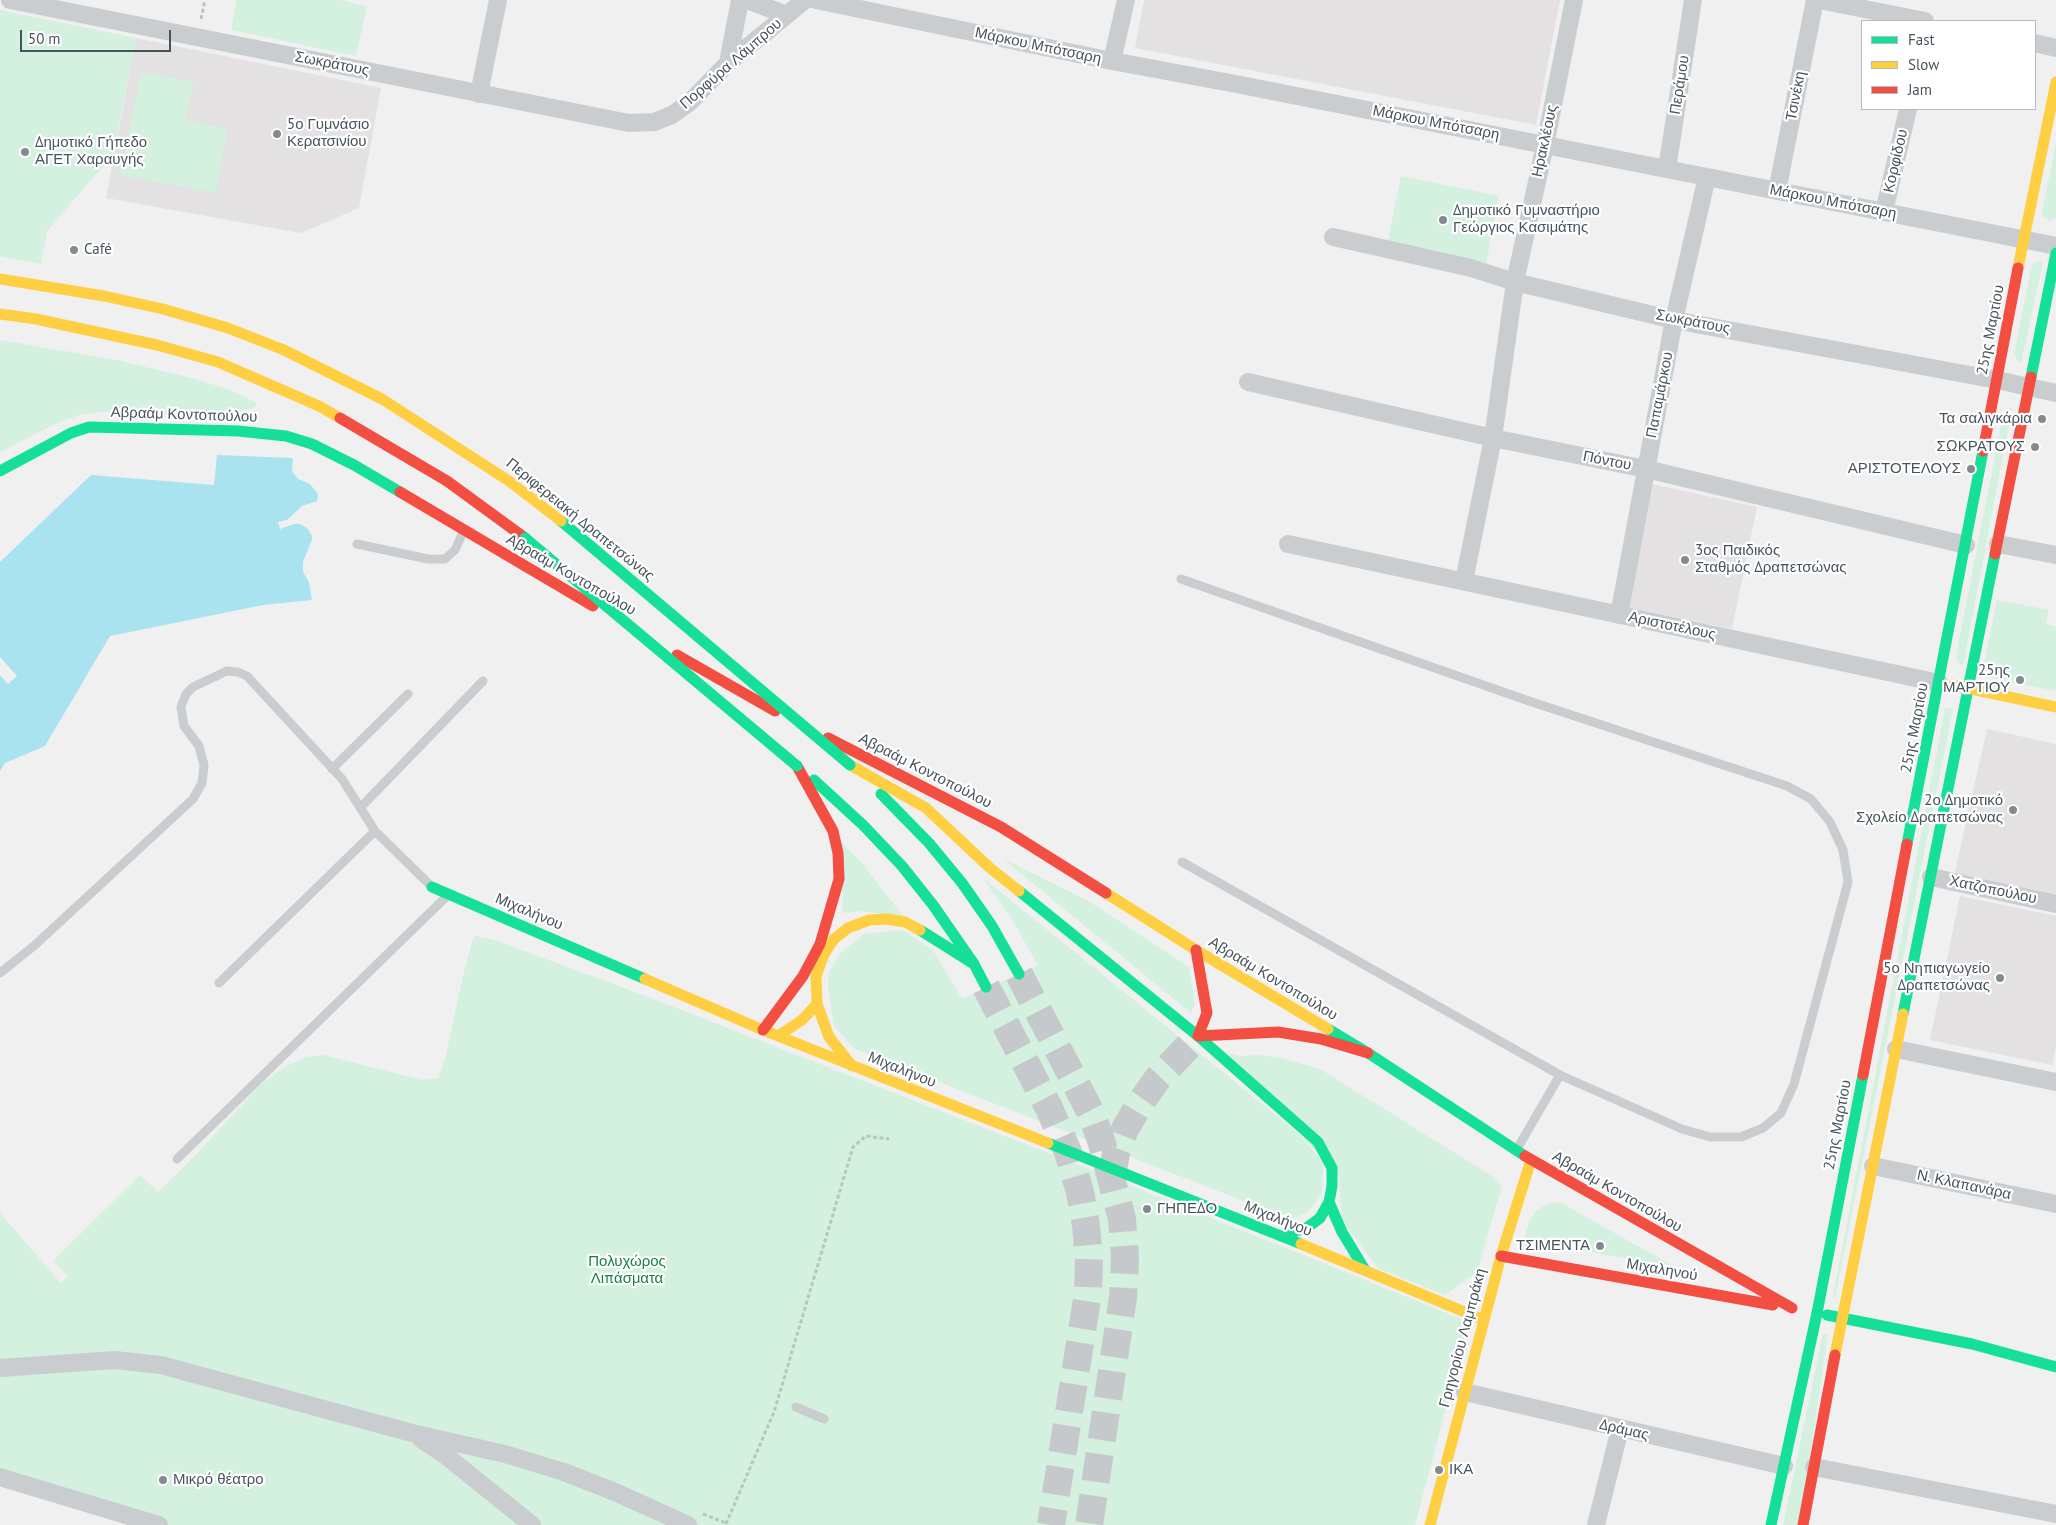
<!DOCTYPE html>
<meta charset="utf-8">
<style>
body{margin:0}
#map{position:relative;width:2056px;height:1525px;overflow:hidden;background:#f1f0f0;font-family:"PT Sans",sans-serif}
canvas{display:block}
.legend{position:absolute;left:1861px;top:20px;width:175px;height:90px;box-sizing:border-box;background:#fff;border:1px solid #b5bbbe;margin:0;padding:6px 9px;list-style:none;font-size:15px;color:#47545d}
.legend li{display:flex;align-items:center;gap:10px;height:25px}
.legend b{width:25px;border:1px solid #b5bbbe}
.scale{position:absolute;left:20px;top:30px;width:151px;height:22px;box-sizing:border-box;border:2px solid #47545d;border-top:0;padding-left:6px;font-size:15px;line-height:18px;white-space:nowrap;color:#47545d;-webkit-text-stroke:4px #fff;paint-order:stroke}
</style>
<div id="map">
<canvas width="2056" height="1525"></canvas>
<ul class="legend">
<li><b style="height:6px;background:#16e098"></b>Fast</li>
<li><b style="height:6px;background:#ffcf43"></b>Slow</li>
<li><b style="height:6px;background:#f24e42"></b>Jam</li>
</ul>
<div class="scale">50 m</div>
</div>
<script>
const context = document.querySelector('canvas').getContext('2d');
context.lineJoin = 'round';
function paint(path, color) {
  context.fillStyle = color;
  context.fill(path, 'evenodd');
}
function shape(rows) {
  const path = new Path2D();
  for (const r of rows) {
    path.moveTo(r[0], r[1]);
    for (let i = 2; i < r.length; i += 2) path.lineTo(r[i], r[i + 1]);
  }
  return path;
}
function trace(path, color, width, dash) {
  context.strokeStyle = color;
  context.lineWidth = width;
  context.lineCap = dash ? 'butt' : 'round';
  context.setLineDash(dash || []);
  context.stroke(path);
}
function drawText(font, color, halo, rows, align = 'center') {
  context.font = font + ' "PT Sans",sans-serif';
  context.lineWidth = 4.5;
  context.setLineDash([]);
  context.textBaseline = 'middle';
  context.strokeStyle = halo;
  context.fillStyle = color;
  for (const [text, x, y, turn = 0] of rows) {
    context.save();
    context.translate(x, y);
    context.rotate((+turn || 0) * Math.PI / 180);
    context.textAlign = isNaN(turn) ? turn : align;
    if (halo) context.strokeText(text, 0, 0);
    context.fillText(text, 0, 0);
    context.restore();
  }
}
paint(shape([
 [1144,0,1560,0,1536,125,1135,48],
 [136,38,381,88,359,208,301,233,106,198],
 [1652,484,1757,507,1732,629,1627,607],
 [1987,729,2056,744,2056,898,1954,876],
 [1960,896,2056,916,2056,1047,2052,1065,1930,1040]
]), '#e3e1e2');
paint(shape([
 [237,0,340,0,367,6,356,56,231,30],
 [0,10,136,38,113,155,47,231,41,264,0,256],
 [141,72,194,82,185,120,227,129,216,193,120,175],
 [2056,143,2056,218,2049,221,2043,216,2042,211],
 [1401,176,1499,196,1486,264,1387,245],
 [2040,261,2043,262,2021,363,2017,361,2014,354,2031,268,2035,262],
 [0,340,117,360,195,379,230,390,255,402,257,406,250,409,200,416,105,412,82,414,55,424,0,452],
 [2012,408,1963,666,1957,661,1956,656,2003,415,2005,410],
 [1997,600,2049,610,2046,624,2056,627,2056,691,1982,676],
 [1945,708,1953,709,1835,1298,1833,1297],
 [841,842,861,862,904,917,861,911,843,913],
 [1002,858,1090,902,1189,967,1195,1004,1191,1013],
 [982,877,1298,1133,1323,1162,1322,1194,1308,1212,1297,1217,1287,1218,855,1049,834,1026,828,985,830,970,840,954,864,934,902,930,933,950,962,999,1038,966,1012,919],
 [476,936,495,940,651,998,1112,1178,1469,1322,1415,1525,145,1525,0,1481,0,1213,61,1283,68,1276,53,1261,140,1175,158,1192,195,1156,260,1085,285,1067,305,1057,323,1055,422,1080,438,1078,445,1059,463,976,472,941],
 [1227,1053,1241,1056,1259,1055,1281,1058,1320,1069,1492,1176,1502,1186,1477,1272,1445,1295,1379,1269,1342,1221,1339,1177],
 [1561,1202,1584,1216,1679,1269,1524,1239,1529,1222,1536,1211,1548,1203],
 [1823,1334,1828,1334,1800,1525,1783,1525]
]), '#d4f0de');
paint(shape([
 [217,455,293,458,292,471,298,479,310,484,318,494,317,501,302,506,287,520,278,522,280,529,294,524,300,524,308,529,312,536,312,540,303,562,303,572,309,582,312,600,263,605,110,636,45,746,5,763,0,771,0,675,8,684,17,676,0,657,0,562,91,475,214,485]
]), '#a8e3ef');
trace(shape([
 [1019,974,1090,1111,1101,1140,1122,1219,1125,1257,1123,1298,1089,1525],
 [986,987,1049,1108,1068,1152,1080,1192,1086,1225,1089,1259,1088,1293,1051,1525],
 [1112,1176,1116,1153,1125,1129,1139,1105,1158,1078,1198,1036]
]), '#c6c9cb', 28, [28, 14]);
trace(shape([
 [201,19,205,0],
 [703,1514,726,1523],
 [726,1524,774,1412,853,1147,866,1136,889,1139]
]), '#b8c5c0', 3, [4, 2.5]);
trace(shape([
 [357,544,428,559,445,559,455,550,463,532],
 [1181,579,1526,700,1787,786,1811,799,1830,822,1843,850,1848,882,1794,1084,1781,1113,1763,1128,1741,1137,1710,1137,1682,1129,1560,1075],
 [332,769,408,694],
 [360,808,483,681],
 [1182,862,1560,1075,1517,1149],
 [0,973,35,945,193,799,202,783,204,765,199,746,184,726,181,707,186,694,193,687,227,671,238,672,247,676,342,779,375,831,432,887],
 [219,983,375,831],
 [177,1159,447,896],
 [796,1407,824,1419]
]), '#cacdcf', 9);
trace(shape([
 [10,0,629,123,654,122,672,115,690,102,728,63,805,0],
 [747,0,787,15],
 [816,0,1112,61,1236,84,2056,246],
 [1819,0,1925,21],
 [2035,43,2056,48],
 [1112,61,1126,0],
 [728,63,740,0],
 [479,94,498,0],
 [1667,169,1693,0],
 [1777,191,1815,0],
 [1884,212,1908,109],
 [1333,237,1471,268,1515,282,1674,320,1997,380,2056,393],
 [1248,382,1493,438,1646,469,1966,545],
 [1288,544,1939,683],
 [1998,544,2056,555],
 [1464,581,1493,438,1515,282,1545,145,1574,0],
 [1619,615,1674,320,1707,177],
 [1931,877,2056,904],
 [1896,1049,2056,1082],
 [1873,1166,2056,1204],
 [0,1368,115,1360,161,1365,412,1433,505,1454,564,1472,615,1492,688,1525],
 [1465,1392,1784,1466],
 [421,1439,445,1455,532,1525],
 [1814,1467,2056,1514],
 [0,1477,159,1525],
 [1596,1525,1620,1429]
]), '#cacdcf', 18);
trace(shape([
 [2031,377,2056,253],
 [0,471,71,433,89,427,238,431,286,436,312,444,354,465,400,492],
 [814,780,863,825,902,866,933,905,974,964,986,987],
 [881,794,929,843,962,883,992,926,1019,974],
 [1907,844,1983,451],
 [432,887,645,979],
 [1019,891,1198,1036,1318,1142,1332,1168,1332,1186,1329,1202,1320,1218,1308,1227,1281,1236],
 [920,930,974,964],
 [1903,1014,1995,554],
 [1328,1029,1368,1053,1525,1156],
 [1048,1143,1301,1244],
 [1329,1202,1342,1232,1365,1270],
 [1827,1315,1972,1344,2056,1367],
 [1771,1525,1817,1313,1863,1075]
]), '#16e098', 11);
trace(shape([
 [2018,268,2056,82],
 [0,279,104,296,163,309,228,328,284,350],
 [0,314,36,319,157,345,218,362,319,406,340,418],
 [1953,685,2056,707],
 [850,765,926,808,990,868,1019,891],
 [1106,893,1196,950,1328,1029],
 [645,979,763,1030,1048,1143],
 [778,1036,802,1020,817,1004],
 [852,1066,829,1037,817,1004,816,976,824,954,834,939,848,928,869,920,886,919,905,922,920,930],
 [1301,1244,1484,1320],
 [1835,1355,1903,1014],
 [1430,1525,1501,1256,1531,1160]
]), '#ffcf43', 11);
trace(shape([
 [340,418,447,481,525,538],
 [1983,451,2018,268],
 [400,492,593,606],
 [1995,554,2031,377],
 [677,655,775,711],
 [828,738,1001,827,1106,893],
 [1196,950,1207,1013,1198,1036,1278,1032,1321,1039,1368,1053],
 [763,1030,803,976,820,944,839,879,838,853,833,831,797,766],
 [1863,1075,1907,844],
 [1525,1156,1792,1308],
 [1501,1256,1773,1305],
 [1803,1525,1835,1355]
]), '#f24e42', 11);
trace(shape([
 [561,521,850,765],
 [525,538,797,766]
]), '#16e098', 11);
trace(shape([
 [284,350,382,399,509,481,561,521]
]), '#ffcf43', 11);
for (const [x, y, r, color] of [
 [277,134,5,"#828b90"],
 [25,152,5,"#828b90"],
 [1443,220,5,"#828b90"],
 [74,250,5,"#828b90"],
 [2042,419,5,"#828b90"],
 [2035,447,5,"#828b90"],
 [1971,469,5,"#828b90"],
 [1685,560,5,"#828b90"],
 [2020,680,5,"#828b90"],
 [2013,810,5,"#828b90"],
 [2000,978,5,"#828b90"],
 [1147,1209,5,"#828b90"],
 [1600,1246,5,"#828b90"],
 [1439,1470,5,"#828b90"],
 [163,1480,5,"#828b90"]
]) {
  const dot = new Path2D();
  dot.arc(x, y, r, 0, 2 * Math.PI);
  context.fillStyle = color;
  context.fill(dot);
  trace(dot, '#fff', 2);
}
drawText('15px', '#47545d', '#fff', [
 ["Μάρκου Μπότσαρη",1038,46,12],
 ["Σωκράτους",332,64,11],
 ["Πορφύρα Λάμπρου",731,64,-41],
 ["Περάμου",1680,85,-81],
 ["Τσινέκη",1796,96,-79],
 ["Μάρκου Μπότσαρη",1436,123,11],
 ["Ηρακλέους",1545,141,-78],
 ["Κορφίδου",1896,161,-77],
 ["Μάρκου Μπότσαρη",1833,202,11],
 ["Σωκράτους",1693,322,11],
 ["25ης Μαρτίου",1991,330,-79],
 ["Παπαμάρκου",1660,395,-79],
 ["Αβραάμ Κοντοπούλου",184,415,2],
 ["Πόντου",1607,461,11],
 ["Περιφερειακή Δραπετσώνας",580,520,39],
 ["Αβραάμ Κοντοπούλου",571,575,30],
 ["Αριστοτέλους",1672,626,12],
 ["25ης Μαρτίου",1915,728,-79],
 ["Αβραάμ Κοντοπούλου",925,771,27],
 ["Χατζοπούλου",1993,890,12],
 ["Μιχαλήνου",529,912,23],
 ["Αβραάμ Κοντοπούλου",1273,979,31],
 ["Μιχαλήνου",902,1070,22],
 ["25ης Μαρτίου",1838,1125,-79],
 ["Ν. Κλαπανάρα",1964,1185,12],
 ["Αβραάμ Κοντοπούλου",1617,1192,30],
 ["Μιχαλήνου",1278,1219,22],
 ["Μιχαληνού",1662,1270,10],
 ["Γρηγορίου Λαμπράκη",1463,1338,-75],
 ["Δράμας",1624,1430,13]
]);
drawText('15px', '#47545d', '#fff', [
 ["5ο Γυμνάσιο",287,125],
 ["Κερατσινίου",287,142],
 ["Δημοτικό Γήπεδο",35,143],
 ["ΑΓΕΤ Χαραυγής",35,160],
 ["Δημοτικό Γυμναστήριο",1453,211],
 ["Γεώργιος Κασιμάτης",1453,228],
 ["Café",84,250],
 ["Τα σαλιγκάρια",2032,419,"right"],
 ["ΣΩΚΡΑΤΟΥΣ",2025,447,"right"],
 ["ΑΡΙΣΤΟΤΕΛΟΥΣ",1961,469,"right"],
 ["3ος Παιδικός",1695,551],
 ["Σταθμός Δραπετσώνας",1695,568],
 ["25ης",2010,671,"right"],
 ["ΜΑΡΤΙΟΥ",2010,688,"right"],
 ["2ο Δημοτικό",2003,801,"right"],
 ["Σχολείο Δραπετσώνας",2003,818,"right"],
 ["5ο Νηπιαγωγείο",1990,969,"right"],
 ["Δραπετσώνας",1990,986,"right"],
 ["ΓΗΠΕΔΟ",1157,1209],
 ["ΤΣΙΜΕΝΤΑ",1590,1246,"right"],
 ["ΙΚΑ",1449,1470],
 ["Μικρό θέατρο",173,1480]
], 'left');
drawText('15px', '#158246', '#fff', [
 ["Πολυχώρος",627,1262],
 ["Λιπάσματα",627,1279]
]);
</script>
